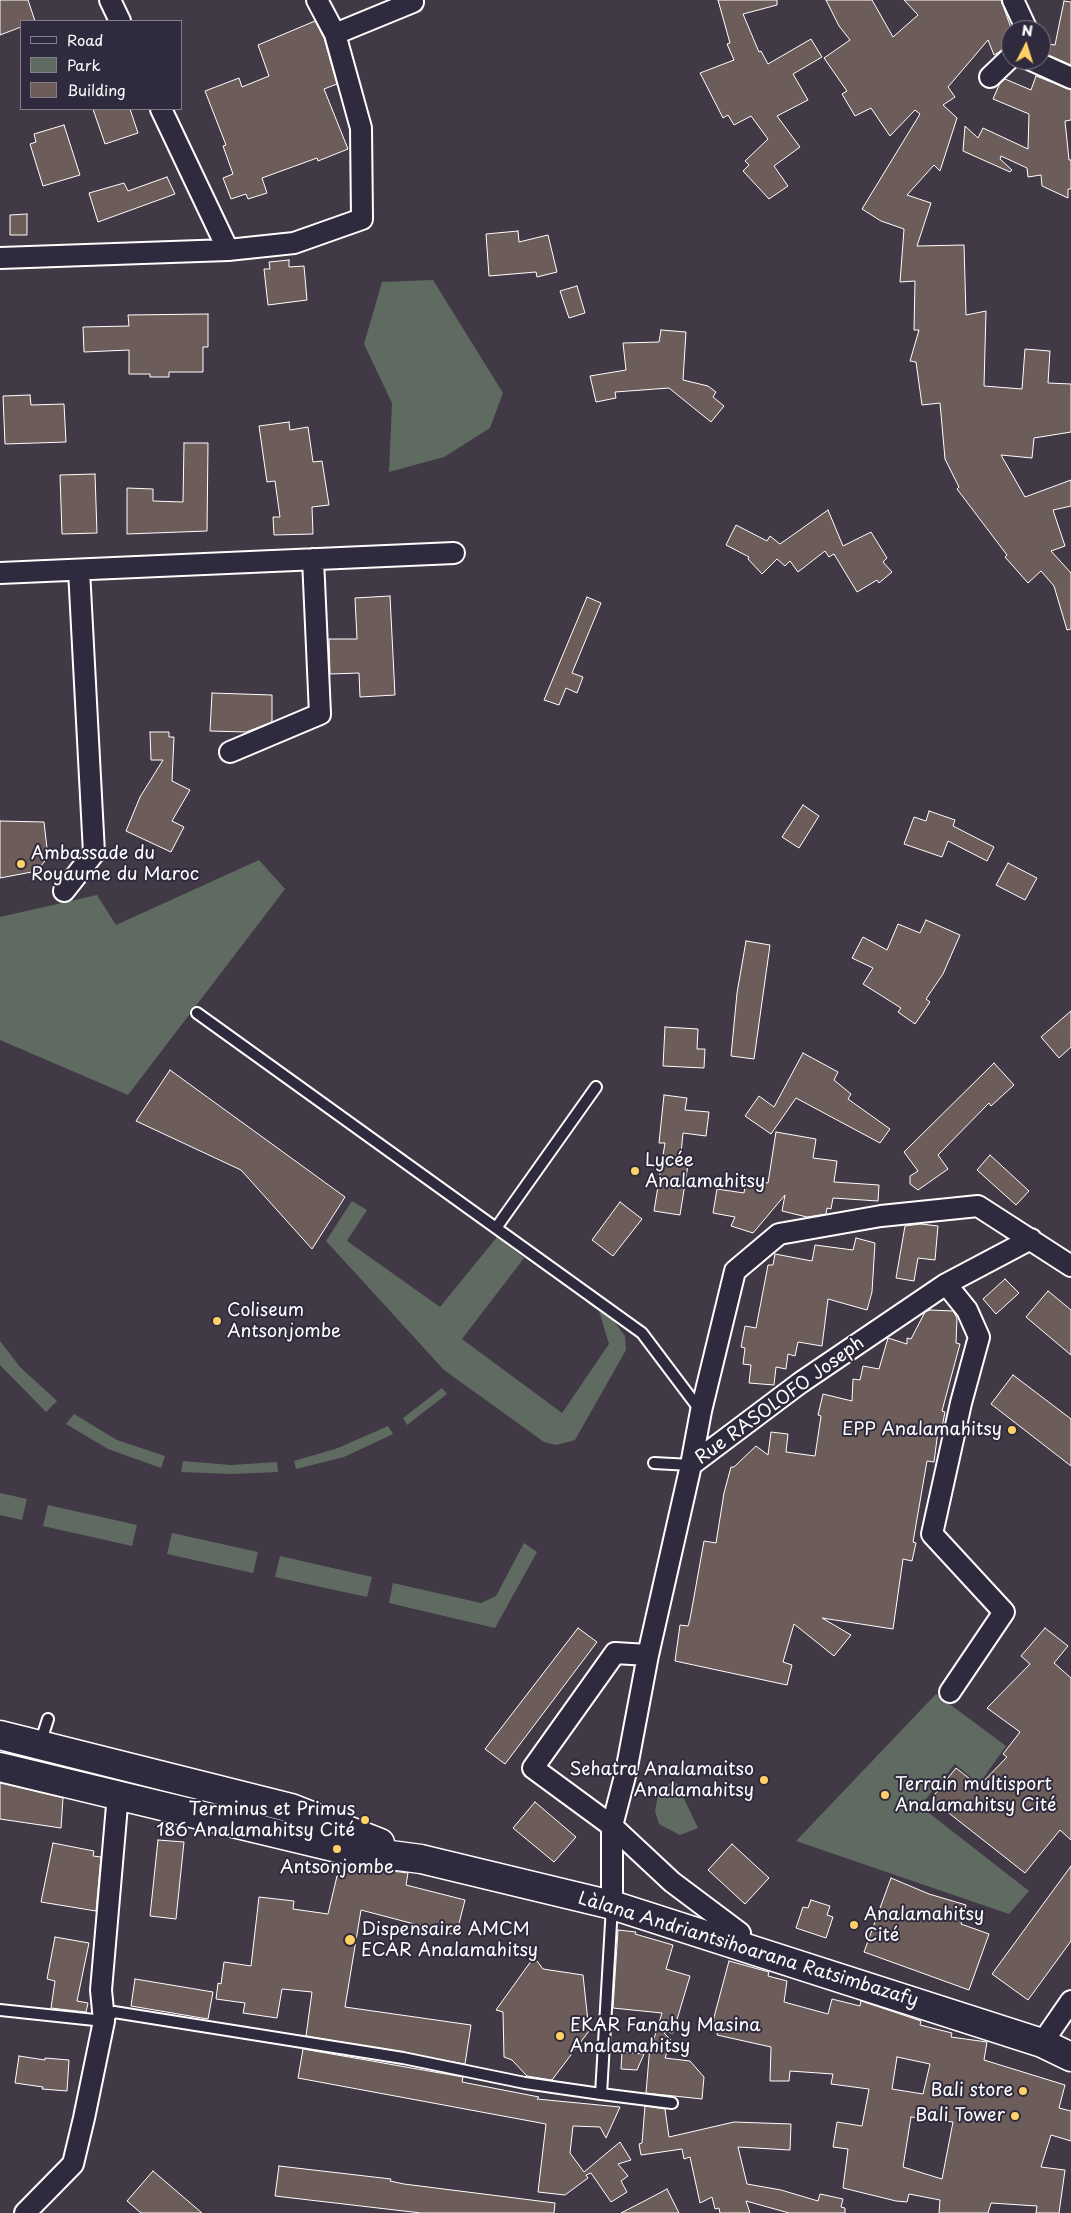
<!DOCTYPE html>
<meta charset="utf-8">
<style>
body{margin:0}
#map{position:relative;width:1071px;height:2213px;overflow:hidden;background:#423946;font-family:"Playpen Sans",sans-serif}
canvas{display:block}
.legend{position:absolute;left:20px;top:20px;width:162px;height:90px;box-sizing:border-box;background:#2f2a3d;border:1px solid #827f8b;margin:0;padding:6px 9px;list-style:none;font-size:15px;color:#fff}
.legend li{display:flex;align-items:center;gap:10px;height:25px}
.legend b{width:25px;border:1px solid #827f8b}
.north{position:absolute;left:1001px;top:20px;width:50px;height:50px;box-sizing:border-box;background:#2f2a3d;border:1px solid #827f8b;border-radius:50%;rotate:5deg;font-size:14px;font-weight:700;line-height:20px;text-align:center;color:#fff}
.north::after{content:'';display:block;margin:auto;width:18px;height:22px;background:#ffd166;clip-path:polygon(50% 0,100% 100%,50% 72%,0 100%)}
</style>
<div id="map">
<canvas width="1071" height="2213"></canvas>
<ul class="legend">
<li><b style="height:6px;background:#2f2a3d"></b>Road</li>
<li><b style="height:14px;background:#5f6b61"></b>Park</li>
<li><b style="height:14px;background:#6d5d5a"></b>Building</li>
</ul>
<div class="north">N</div>
</div>
<script>
const context = document.querySelector('canvas').getContext('2d');
context.lineJoin = 'round';
function paint(path, color) {
  context.fillStyle = color;
  context.fill(path, 'evenodd');
}
function shape(rows) {
  const path = new Path2D();
  for (const r of rows) {
    path.moveTo(r[0], r[1]);
    for (let i = 2; i < r.length; i += 2) path.lineTo(r[i], r[i + 1]);
  }
  return path;
}
function trace(path, color, width, dash) {
  context.strokeStyle = color;
  context.lineWidth = width;
  context.lineCap = dash ? 'butt' : 'round';
  context.setLineDash(dash || []);
  context.stroke(path);
}
function drawText(font, color, halo, rows, align = 'center') {
  context.font = font + ' "Playpen Sans",sans-serif';
  context.lineWidth = 4;
  context.setLineDash([]);
  context.textBaseline = 'middle';
  context.strokeStyle = halo;
  context.fillStyle = color;
  for (const [text, x, y, turn = 0] of rows) {
    context.save();
    context.translate(x, y);
    context.rotate((+turn || 0) * Math.PI / 180);
    context.textAlign = isNaN(turn) ? turn : align;
    if (halo) context.strokeText(text, 0, 0);
    context.fillText(text, 0, 0);
    context.restore();
  }
}
paint(shape([
 [433,280,503,393,490,428,444,457,389,472,392,403,364,344,382,282],
 [259,860,285,889,128,1095,0,1040,0,917,97,895,116,925],
 [352,1201,367,1210,347,1241,440,1307,497,1237,524,1258,462,1339,562,1413,609,1344,599,1311,587,1303,593,1302,608,1313,625,1336,626,1350,575,1440,556,1445,544,1442,444,1370,326,1241],
 [0,1341,20,1367,57,1401,46,1412,0,1365],
 [442,1388,447,1394,407,1425,403,1418],
 [74,1414,117,1440,165,1456,161,1468,108,1449,66,1424],
 [388,1426,393,1434,344,1457,296,1469,294,1461,338,1448],
 [183,1461,231,1465,277,1462,278,1472,231,1474,181,1472],
 [0,1493,27,1499,22,1520,0,1515],
 [48,1505,137,1525,132,1546,43,1526],
 [172,1533,258,1552,253,1573,167,1554],
 [524,1543,537,1552,495,1628,389,1603,393,1583,481,1603,496,1596],
 [280,1556,372,1577,367,1597,275,1577],
 [936,1694,1006,1746,979,1784,955,1764,920,1806,1029,1891,1009,1914,796,1841],
 [675,1780,698,1828,680,1835,659,1824,655,1811,659,1790]
]), '#5f6b61');
const building = shape([
 [0,0,28,0,35,21,21,21,21,27,0,35,0,0],
 [718,0,777,0,777,5,743,14,759,52,761,51,768,64,811,39,822,57,793,74,808,100,777,116,800,147,774,166,788,186,769,199,743,171,749,165,745,161,768,139,751,116,734,125,728,115,723,118,700,73,734,60,727,44,730,43,718,0],
 [826,0,872,0,893,37,918,15,904,0,1001,0,1011,28,1011,45,994,55,988,40,948,87,955,97,943,105,957,118,940,171,934,165,907,195,931,203,917,246,964,245,966,315,986,311,984,386,1022,389,1025,349,1050,351,1048,383,1071,384,1071,432,1034,438,1032,458,1001,455,1025,497,1071,480,1071,506,1053,510,1065,546,1051,551,1071,573,1071,629,1067,630,1054,586,1041,571,1028,583,1005,557,1007,555,957,489,959,487,945,459,940,403,922,405,916,362,910,361,919,330,914,330,915,281,900,282,904,229,881,221,862,209,920,114,915,110,890,136,871,108,855,116,842,94,847,91,824,58,850,40,839,26,826,0],
 [1064,1,1071,2,1071,65,1044,53,1048,44,1055,45,1064,1],
 [315,21,324,38,337,84,324,89,348,149,318,161,317,158,262,178,267,193,248,199,246,194,231,199,223,178,233,174,223,146,226,145,205,91,239,78,242,87,269,76,258,45,315,21],
 [1036,76,1071,90,1071,120,1065,121,1069,160,1071,160,1071,189,1068,189,1068,198,1042,186,1041,175,1028,177,1027,168,1001,156,1000,159,1012,170,1010,172,963,151,965,126,978,138,983,128,1028,149,1029,114,993,99,999,85,1005,79,1031,90,1036,76],
 [93,109,130,109,138,133,105,144,93,109],
 [64,125,80,175,43,186,30,144,36,142,34,134,64,125],
 [167,177,175,194,98,222,89,193,124,183,128,191,167,177],
 [27,214,27,235,10,235,10,215,27,214],
 [518,231,519,242,548,235,557,272,537,277,536,272,489,276,486,234,518,231],
 [289,260,289,267,304,266,307,300,268,305,264,269,270,269,269,262,289,260],
 [577,286,585,313,569,318,560,291,577,286],
 [208,314,208,347,203,347,203,372,169,372,169,377,150,377,150,374,129,374,129,350,84,352,83,327,129,326,128,315,208,314],
 [661,330,686,332,683,380,708,386,716,392,713,397,724,406,711,422,669,388,615,392,616,398,596,402,590,376,626,370,623,343,659,342,661,330],
 [30,395,31,405,64,404,66,442,5,444,3,396,30,395],
 [289,422,290,430,308,427,313,462,322,461,329,505,312,507,313,534,274,535,273,517,280,517,275,481,267,482,259,426,289,422],
 [184,443,208,443,207,531,127,534,127,488,153,489,153,501,183,502,184,443],
 [95,474,97,533,62,534,60,475,95,474],
 [828,510,843,546,871,532,887,558,883,562,892,572,879,583,877,580,857,592,834,554,829,557,825,551,798,572,790,561,785,566,777,559,762,574,748,559,749,557,726,545,736,525,767,541,770,536,780,544,828,510],
 [390,596,395,695,360,697,359,673,330,674,329,639,357,639,355,598,390,596],
 [587,597,601,603,572,673,583,677,577,693,566,688,559,705,544,700,587,597],
 [212,693,272,695,272,722,246,732,210,731,212,693],
 [150,732,169,732,169,737,174,737,172,781,190,790,172,821,184,827,171,852,126,831,140,797,163,760,151,760,150,732],
 [803,805,819,816,799,848,782,837,803,805],
 [929,811,955,820,953,826,994,847,987,861,948,841,942,857,904,844,914,817,926,821,929,811],
 [0,821,44,822,48,857,37,871,0,878,0,821],
 [1008,863,1037,878,1025,900,996,885,1008,863],
 [926,920,960,935,943,974,926,999,930,1002,915,1024,898,1012,901,1008,863,984,873,968,852,958,863,937,887,950,898,924,920,933,926,920],
 [746,941,770,945,754,1059,731,1056,737,993,746,941],
 [1071,1011,1071,1047,1059,1058,1041,1037,1071,1011],
 [665,1027,698,1029,697,1049,705,1049,704,1068,663,1066,665,1027],
 [803,1053,838,1072,834,1080,851,1094,848,1099,890,1129,880,1143,796,1098,771,1134,745,1116,759,1096,774,1107,803,1053],
 [994,1063,1014,1085,991,1106,989,1103,938,1155,948,1169,918,1190,910,1184,910,1176,918,1171,904,1152,994,1063],
 [170,1070,345,1197,312,1249,241,1170,136,1121,170,1070],
 [664,1095,687,1098,685,1110,709,1112,706,1136,683,1133,680,1164,688,1165,680,1215,654,1211,665,1143,659,1143,664,1095],
 [776,1132,816,1139,813,1158,837,1161,834,1182,879,1185,878,1201,833,1198,831,1209,827,1208,826,1214,807,1217,782,1211,785,1195,753,1233,731,1226,735,1217,713,1213,717,1189,744,1193,746,1180,768,1183,776,1132],
 [990,1155,1029,1191,1016,1205,977,1170,990,1155],
 [620,1202,642,1219,613,1256,592,1240,620,1202],
 [921,1224,938,1226,935,1260,918,1258,914,1281,896,1278,905,1226,921,1224],
 [856,1238,875,1243,872,1292,867,1310,828,1299,822,1346,798,1342,795,1356,788,1354,786,1369,776,1367,774,1385,749,1383,751,1365,743,1364,745,1348,741,1347,745,1326,756,1328,768,1265,773,1265,775,1254,812,1261,815,1245,853,1250,856,1238],
 [1005,1279,1019,1293,996,1314,983,1299,1005,1279],
 [1048,1291,1071,1310,1071,1355,1026,1317,1048,1291],
 [930,1310,953,1311,957,1318,956,1343,960,1344,942,1411,945,1412,941,1432,938,1431,934,1462,927,1461,913,1542,916,1543,912,1561,903,1559,893,1629,822,1618,851,1635,834,1656,794,1624,783,1662,792,1665,787,1685,675,1661,680,1625,688,1626,690,1619,704,1541,716,1543,724,1493,731,1467,734,1467,756,1446,768,1455,771,1432,788,1434,786,1452,815,1456,821,1416,818,1415,823,1394,852,1401,853,1379,860,1380,863,1366,879,1369,888,1338,907,1344,907,1338,911,1339,925,1312,930,1310],
 [1013,1375,1071,1419,1071,1466,991,1404,1013,1375],
 [578,1628,597,1642,505,1764,485,1749,578,1628],
 [1045,1628,1068,1646,1054,1663,1071,1678,1071,1840,1060,1830,1025,1873,931,1799,956,1768,979,1786,1007,1757,1003,1754,1020,1732,987,1708,1030,1664,1021,1656,1045,1628],
 [0,1783,63,1798,61,1828,0,1819,0,1783],
 [535,1802,576,1837,554,1862,513,1828,535,1802],
 [158,1840,184,1842,176,1919,150,1916,158,1840],
 [53,1843,94,1851,93,1856,101,1857,96,1911,41,1902,53,1843],
 [732,1844,769,1878,745,1904,708,1870,732,1844],
 [344,1865,408,1873,406,1885,465,1900,456,1935,361,1910,345,2007,471,2025,465,2064,306,2036,312,1992,282,1989,277,2018,243,2013,245,2003,216,1999,218,1983,221,1984,224,1962,251,1966,259,1897,294,1901,293,1909,328,1914,337,1876,341,1877,344,1865],
 [1071,1866,1071,1941,1028,2000,992,1974,1071,1866],
 [891,1878,929,1894,966,1905,961,1924,989,1934,969,1990,864,1952,891,1878],
 [811,1900,830,1906,827,1915,833,1917,826,1938,796,1928,803,1907,808,1908,811,1900],
 [618,1930,636,1932,635,1934,673,1945,666,1969,690,1976,673,2033,663,2032,671,2040,665,2058,690,2061,704,2077,702,2099,646,2093,650,2045,652,2045,662,2013,613,2008,618,1930],
 [55,1937,89,1943,77,2001,88,2003,86,2012,51,2008,55,1981,47,1979,55,1937],
 [534,1957,543,1969,583,1975,589,2031,552,2080,527,2076,512,2060,504,2057,503,2012,496,2010,534,1957],
 [729,1961,769,1972,768,1976,787,1981,784,2002,828,2014,832,1999,860,2006,861,2001,921,2021,920,2025,952,2033,951,2037,987,2042,984,2060,1065,2085,1059,2108,1071,2111,1071,2141,1051,2135,1041,2167,1065,2170,1059,2213,1036,2213,1037,2206,991,2203,988,2213,939,2213,940,2200,909,2194,907,2202,896,2201,843,2188,848,2149,833,2147,837,2122,862,2126,869,2089,831,2084,833,2074,790,2071,789,2081,770,2081,771,2047,717,2035,719,2022,713,2021,729,1961],
 [897,2057,930,2064,923,2094,892,2089,897,2057],
 [911,2117,953,2122,942,2179,903,2167,911,2117],
 [135,1979,213,1992,208,2019,131,2006,135,1979],
 [303,2049,463,2077,462,2082,539,2097,537,2099,620,2107,606,2138,600,2127,573,2126,570,2153,584,2172,620,2142,631,2160,618,2164,628,2176,621,2181,627,2192,611,2202,591,2173,586,2175,588,2178,565,2195,538,2192,546,2124,298,2078,303,2049],
 [622,2052,644,2054,637,2070,621,2069,622,2052],
 [19,2056,45,2060,45,2058,69,2060,67,2091,42,2089,43,2087,15,2083,19,2056],
 [645,2106,665,2109,669,2137,734,2122,791,2124,790,2150,738,2147,747,2184,781,2190,818,2201,820,2194,843,2199,841,2207,845,2208,845,2213,789,2213,746,2201,750,2213,720,2213,719,2208,715,2209,712,2197,700,2203,690,2157,684,2159,682,2149,641,2155,639,2144,642,2143,645,2106],
 [279,2166,391,2179,390,2181,404,2184,555,2203,554,2213,421,2213,275,2196,279,2166],
 [153,2171,202,2213,141,2213,127,2201,153,2171],
 [667,2189,679,2213,621,2213,652,2197,667,2189]
]);
paint(building, '#6d5d5a');
trace(building, '#fff', 1);
const lane = shape([
 [197,1013,642,1333,700,1410],
 [496,1228,596,1087],
 [654,1463,691,1465],
 [40,1744,48,1719],
 [612,1906,601,2094,672,2103],
 [0,2010,104,2021,114,2012,403,2058,525,2083,601,2094]
]);
const street = shape([
 [110,0,120,21],
 [1013,0,1027,30],
 [335,34,413,2],
 [1031,60,1071,78],
 [990,77,1011,57],
 [161,109,228,250],
 [0,258,228,250,294,243,362,219,361,128,335,34,317,0],
 [0,573,454,553],
 [230,752,320,714,313,559],
 [64,891,94,853,79,570],
 [946,1284,967,1310,979,1337,961,1403,932,1534,1004,1612,950,1692],
 [691,1465,701,1411,735,1271,779,1234,881,1216,978,1206,1071,1266],
 [648,1655,615,1653,533,1768,612,1826,672,1882,740,1933,735,1944],
 [612,1905,612,1826,626,1772,648,1655,691,1465,800,1383,946,1284,1031,1239],
 [1042,2043,1071,2001],
 [25,2213,73,2164,84,2118,104,2021,101,1990,118,1794]
]);
const secondary = shape([
 [0,1735,291,1808,380,1843],
 [0,1767,337,1848,421,1859,612,1905,1042,2043,1071,2057]
]);
trace(lane, '#fff', 14);
trace(street, '#fff', 24);
trace(secondary, '#fff', 31);
trace(lane, '#2f2a3d', 10);
trace(street, '#2f2a3d', 20);
trace(secondary, '#2f2a3d', 28);
for (const [x, y, r, color] of [
 [21,864,5,"#ffd166"],
 [635,1171,5,"#ffd166"],
 [217,1321,5,"#ffd166"],
 [1012,1430,5,"#ffd166"],
 [764,1780,5,"#ffd166"],
 [885,1795,5,"#ffd166"],
 [365,1820,5,"#ffd166"],
 [337,1849,5,"#ffd166"],
 [854,1925,5,"#ffd166"],
 [350,1940,6,"#ffd166"],
 [560,2036,5,"#ffd166"],
 [1023,2091,5,"#ffd166"],
 [1015,2116,5,"#ffd166"]
]) {
  const dot = new Path2D();
  dot.arc(x, y, r, 0, 2 * Math.PI);
  context.fillStyle = color;
  context.fill(dot);
  trace(dot, '#2f2a3d', 2);
}
drawText('18px', '#fff', '#2f2a3d', [
 ["Ambassade du",31,854],
 ["Royaume du Maroc",31,875],
 ["Lycée",645,1161],
 ["Analamahitsy",645,1182],
 ["Coliseum",227,1311],
 ["Antsonjombe",227,1332],
 ["EPP Analamahitsy",1002,1430,"right"],
 ["Sehatra Analamaitso",754,1770,"right"],
 ["Analamahitsy",754,1791,"right"],
 ["Terrain multisport",895,1785],
 ["Analamahitsy Cité",895,1806],
 ["Terminus et Primus",355,1810,"right"],
 ["186 Analamahitsy Cité",355,1831,"right"],
 ["Antsonjombe",337,1868,"center"],
 ["Analamahitsy",864,1915],
 ["Cité",864,1936],
 ["Dispensaire AMCM",361,1930],
 ["ECAR Analamahitsy",361,1951],
 ["EKAR Fanahy Masina",570,2026],
 ["Analamahitsy",570,2047],
 ["Bali store",1013,2091,"right"],
 ["Bali Tower",1005,2116,"right"]
], 'left');
drawText('18px', '#fff', '#2f2a3d', [
 ["Rue RASOLOFO Joseph",780,1401,-36],
 ["Làlana Andriantsihoarana Ratsimbazafy",748,1950,17]
]);
</script>
